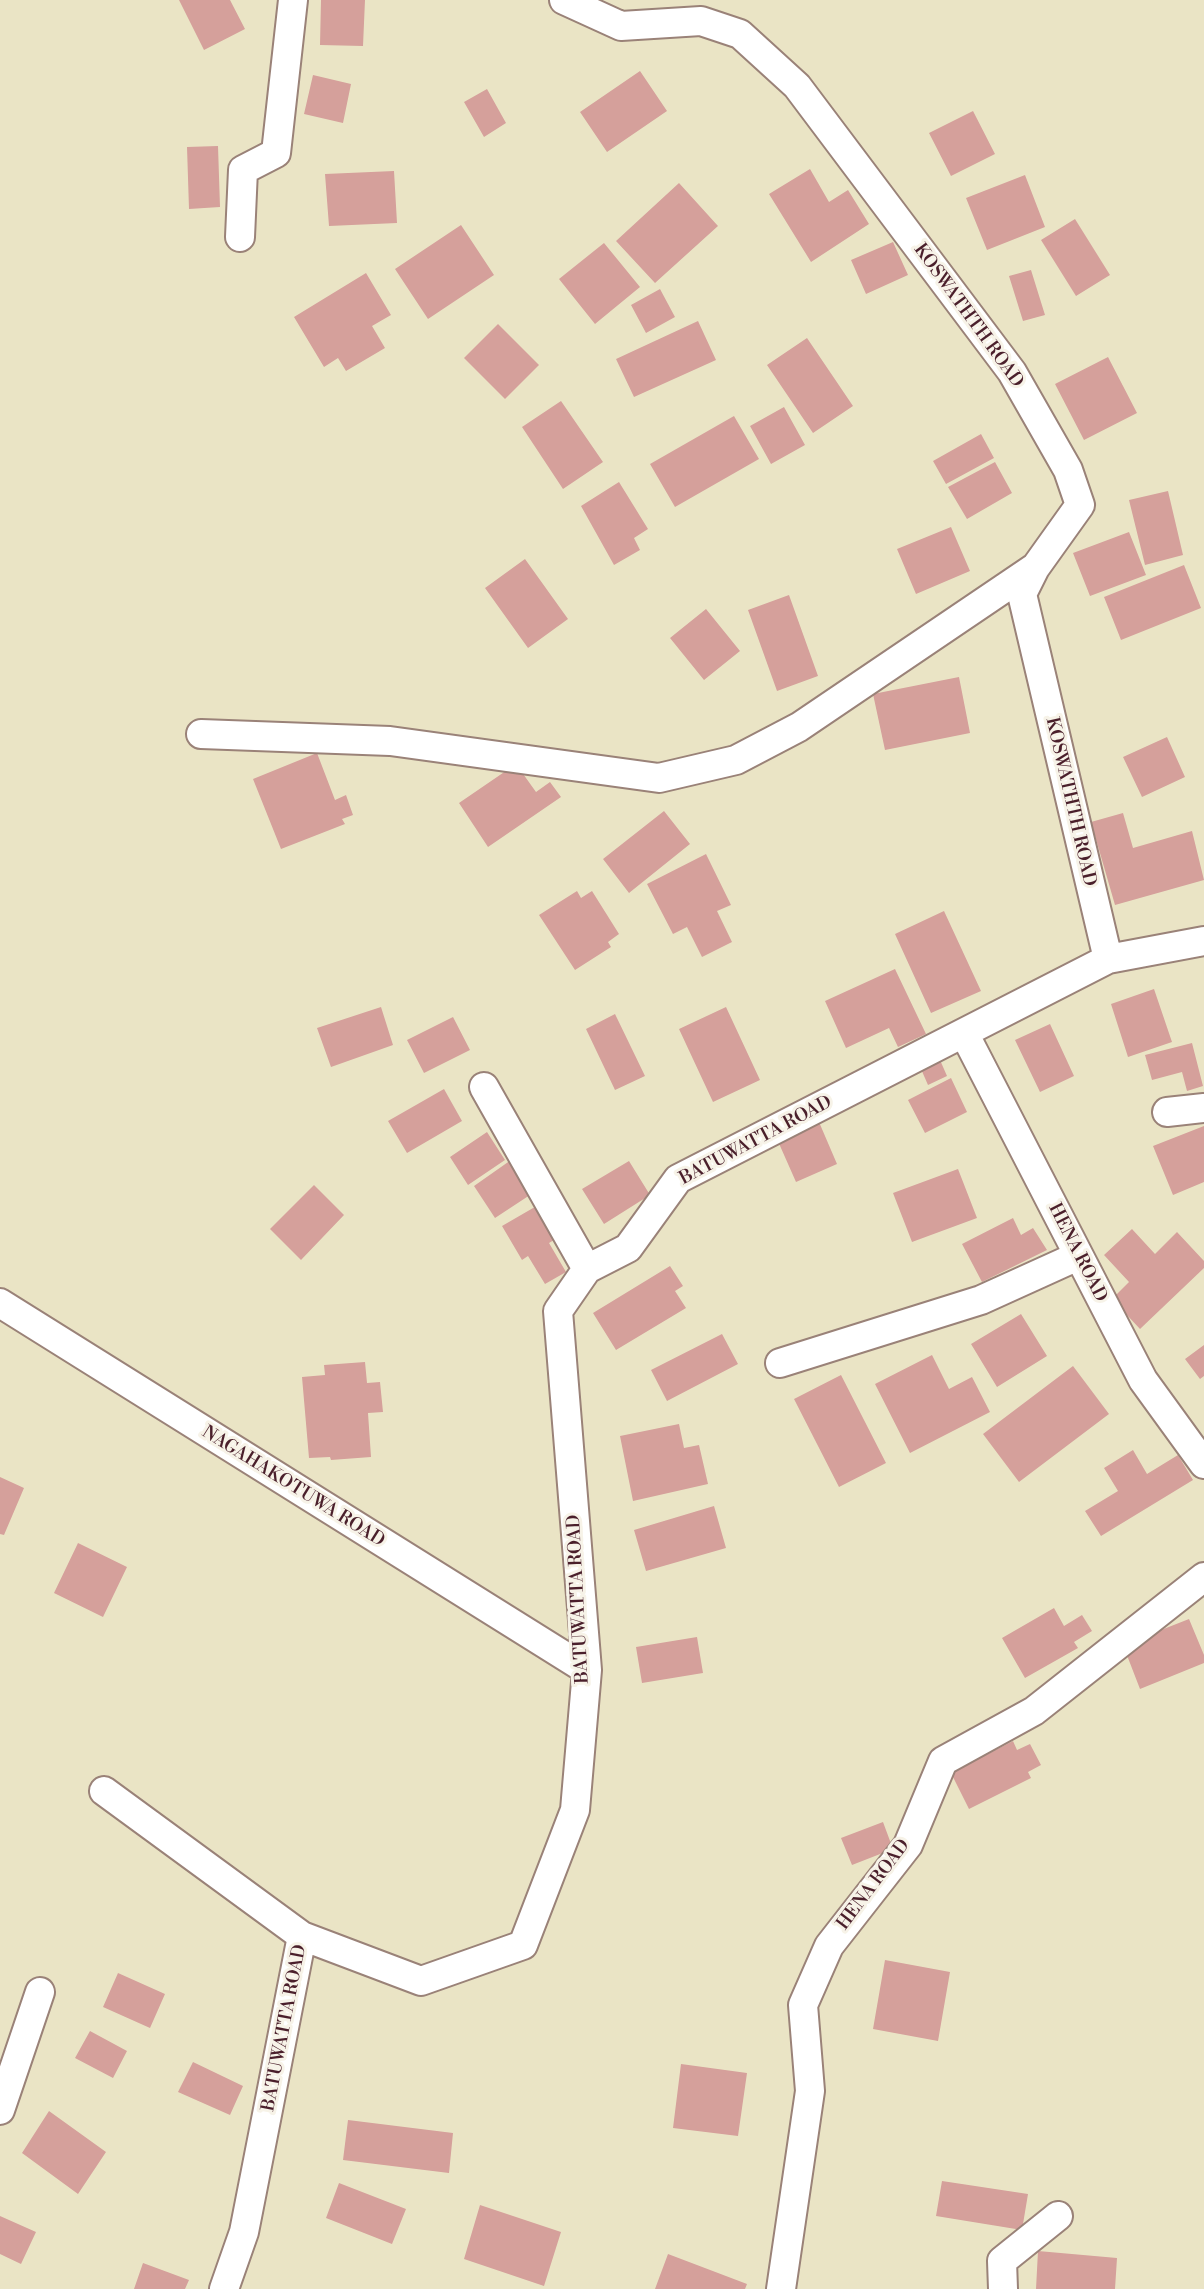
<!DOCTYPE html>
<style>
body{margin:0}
canvas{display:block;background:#eae4c5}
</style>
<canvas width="1204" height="2289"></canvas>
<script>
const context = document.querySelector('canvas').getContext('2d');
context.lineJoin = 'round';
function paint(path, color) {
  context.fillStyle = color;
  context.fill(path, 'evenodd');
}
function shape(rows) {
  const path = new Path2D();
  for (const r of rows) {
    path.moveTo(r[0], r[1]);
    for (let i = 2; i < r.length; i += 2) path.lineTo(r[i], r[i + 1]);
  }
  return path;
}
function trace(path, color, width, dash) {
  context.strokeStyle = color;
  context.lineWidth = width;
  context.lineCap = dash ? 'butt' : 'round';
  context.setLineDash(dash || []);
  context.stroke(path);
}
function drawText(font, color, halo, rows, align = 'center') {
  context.font = font + ' "Libre Bodoni",serif';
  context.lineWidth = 6;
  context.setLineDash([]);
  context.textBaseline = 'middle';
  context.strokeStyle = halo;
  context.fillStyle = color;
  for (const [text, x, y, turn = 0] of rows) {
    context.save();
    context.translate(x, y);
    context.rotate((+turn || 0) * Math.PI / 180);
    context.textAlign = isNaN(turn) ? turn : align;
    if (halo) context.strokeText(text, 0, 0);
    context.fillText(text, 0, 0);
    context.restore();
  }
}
paint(shape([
 [179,0,230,0,245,29,204,50],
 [321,0,365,0,363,46,320,45],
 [640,71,667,111,607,152,580,112],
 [313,75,351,84,343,123,304,114],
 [487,89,506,123,484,137,464,102],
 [973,111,995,154,951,176,929,133],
 [218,146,220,207,189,209,187,147],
 [810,169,829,202,848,190,869,224,811,262,769,194],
 [394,171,397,223,329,226,325,174],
 [1025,175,1045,227,987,250,966,198],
 [679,183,718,226,655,283,616,241],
 [1075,219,1110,275,1076,296,1041,240],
 [461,225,494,275,428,319,395,269],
 [893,242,908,275,866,294,851,260],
 [604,243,640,287,595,324,559,279],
 [1031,270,1045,315,1023,321,1009,276],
 [366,273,391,315,372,326,385,348,346,371,338,358,324,367,294,317],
 [660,289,675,317,646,333,631,305],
 [698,321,716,360,634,397,616,359],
 [498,324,539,365,505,399,464,358],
 [807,338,853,406,813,433,767,365],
 [1108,357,1137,413,1084,440,1055,384],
 [561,401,603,462,563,489,522,427],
 [784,407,805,445,771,464,750,426],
 [734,416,759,459,675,507,650,464],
 [981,434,994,458,946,484,933,461],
 [995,462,1012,493,967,519,948,487],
 [619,482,648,529,634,538,640,550,614,565,581,506],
 [1168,491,1183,555,1145,565,1129,500],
 [951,527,970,571,916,594,897,549],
 [1129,532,1146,575,1090,596,1073,553],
 [525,559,568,619,528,648,485,588],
 [1184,565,1201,608,1121,640,1104,597],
 [789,595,818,676,777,691,748,610],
 [706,609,740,651,704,680,670,638],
 [959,677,970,733,885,750,873,694],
 [1167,737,1185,777,1142,797,1123,757],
 [317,753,335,800,346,795,353,815,342,819,345,824,281,849,253,779],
 [516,764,536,792,550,782,561,797,488,847,459,803],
 [664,811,690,844,629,893,603,859],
 [1123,813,1133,848,1192,831,1204,880,1115,905,1091,822],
 [706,854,731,905,717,911,732,942,702,957,687,927,673,934,647,884],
 [577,891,581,898,592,891,619,934,608,942,611,947,575,970,539,915],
 [944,911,981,991,931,1013,895,934],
 [895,969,926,1034,898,1047,889,1028,846,1048,825,1001],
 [1154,989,1172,1042,1128,1057,1111,1004],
 [381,1007,393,1045,331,1067,317,1028],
 [726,1007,760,1080,713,1102,679,1029],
 [615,1014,645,1076,615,1090,586,1029],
 [453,1017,470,1050,424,1073,407,1040],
 [1050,1024,1074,1076,1040,1092,1015,1040],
 [1192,1043,1203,1086,1187,1091,1182,1072,1152,1080,1145,1055],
 [940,1060,947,1076,928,1085,921,1069],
 [951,1078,967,1112,925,1133,908,1100],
 [444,1089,462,1121,407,1153,388,1121],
 [819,1122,837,1164,796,1182,777,1139],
 [1204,1126,1204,1182,1173,1195,1153,1146],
 [487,1132,505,1160,468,1185,450,1157],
 [511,1160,533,1193,495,1218,474,1186],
 [629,1161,650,1195,604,1224,582,1189],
 [958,1169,977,1218,912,1242,893,1193],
 [314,1185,344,1215,301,1260,270,1229],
 [540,1204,559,1237,549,1243,566,1272,545,1284,528,1256,522,1260,502,1226],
 [1013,1218,1021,1235,1033,1228,1047,1250,982,1282,962,1244],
 [1132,1229,1155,1254,1177,1232,1204,1261,1204,1268,1140,1329,1112,1299,1129,1282,1104,1255],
 [670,1266,683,1286,675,1291,686,1308,616,1350,593,1313],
 [1021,1314,1047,1356,997,1387,971,1344],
 [722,1334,738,1364,667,1401,651,1370],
 [1204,1345,1204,1376,1200,1379,1185,1359],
 [932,1355,949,1389,972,1377,990,1412,910,1453,875,1384],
 [365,1362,367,1383,380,1382,383,1412,368,1413,371,1457,331,1460,330,1457,309,1458,302,1377,325,1375,324,1365],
 [1073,1366,1109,1414,1019,1482,983,1434],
 [841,1375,886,1463,839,1487,794,1399],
 [679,1424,684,1448,699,1445,708,1484,633,1501,620,1436],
 [1133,1450,1147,1474,1178,1455,1193,1480,1101,1536,1085,1511,1118,1491,1104,1468],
 [0,1477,24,1488,4,1535,0,1534],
 [714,1506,726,1548,646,1571,634,1530],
 [78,1543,127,1567,103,1617,54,1593],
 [1054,1608,1064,1626,1082,1615,1092,1631,1074,1642,1078,1648,1025,1678,1002,1638],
 [1189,1619,1204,1655,1204,1663,1140,1689,1123,1645],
 [697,1637,703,1673,642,1683,636,1647],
 [1013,1741,1017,1750,1030,1744,1041,1765,1028,1772,1031,1778,969,1809,951,1773],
 [883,1822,893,1849,852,1865,841,1838],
 [885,1960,950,1972,938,2041,873,2029],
 [118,1973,165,1994,150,2028,103,2007],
 [90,2031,127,2051,113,2078,75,2058],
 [193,2062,243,2086,230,2115,178,2092],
 [681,2064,747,2073,738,2136,673,2128],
 [49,2111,106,2152,78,2194,22,2153],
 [348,2120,453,2133,449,2173,343,2160],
 [942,2181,1028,2194,1022,2230,936,2216],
 [339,2183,406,2209,392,2244,326,2218],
 [480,2205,561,2232,544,2286,464,2259],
 [0,2216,36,2232,21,2264,0,2254],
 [1038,2251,1117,2258,1115,2289,1036,2289],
 [668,2254,747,2284,745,2289,655,2289],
 [143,2263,189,2280,185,2289,134,2289]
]), '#d5a09b');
const street = shape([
 [564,0,621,26,701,21,740,34,797,86,1012,372,1068,470,1080,505,1035,568,1022,594,1108,959],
 [240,237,243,170,276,153,293,0],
 [201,734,390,741,659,778,736,760,799,727,1034,568],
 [964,1033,1143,1380,1204,1464],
 [484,1087,587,1269],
 [1167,1112,1204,1108],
 [0,1303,587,1670],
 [780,1363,981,1300,1078,1256],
 [104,1791,302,1936],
 [0,2110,40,1992],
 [224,2289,244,2232,302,1936,421,1981,523,1945,575,1810,587,1670,558,1311,587,1269,628,1248,678,1179,1108,959,1204,941],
 [781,2289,810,2091,803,2005,829,1946,908,1845,943,1761,1034,1711,1204,1577],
 [1003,2289,1002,2261,1058,2216]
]);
trace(street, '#9a8278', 32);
trace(street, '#fff', 28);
drawText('18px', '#4a1f2b', '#f7f3e8', [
 ["KOSWATHTH ROAD",968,316,54],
 ["KOSWATHTH ROAD",1070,802,77],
 ["BATUWATTA ROAD",756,1141,-28],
 ["HENA ROAD",1077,1253,63],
 ["NAGAHAKOTUWA ROAD",293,1487,32],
 ["BATUWATTA ROAD",579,1599,-93],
 ["HENA ROAD",874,1885,-53],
 ["BATUWATTA ROAD",285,2028,-79]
]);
</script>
